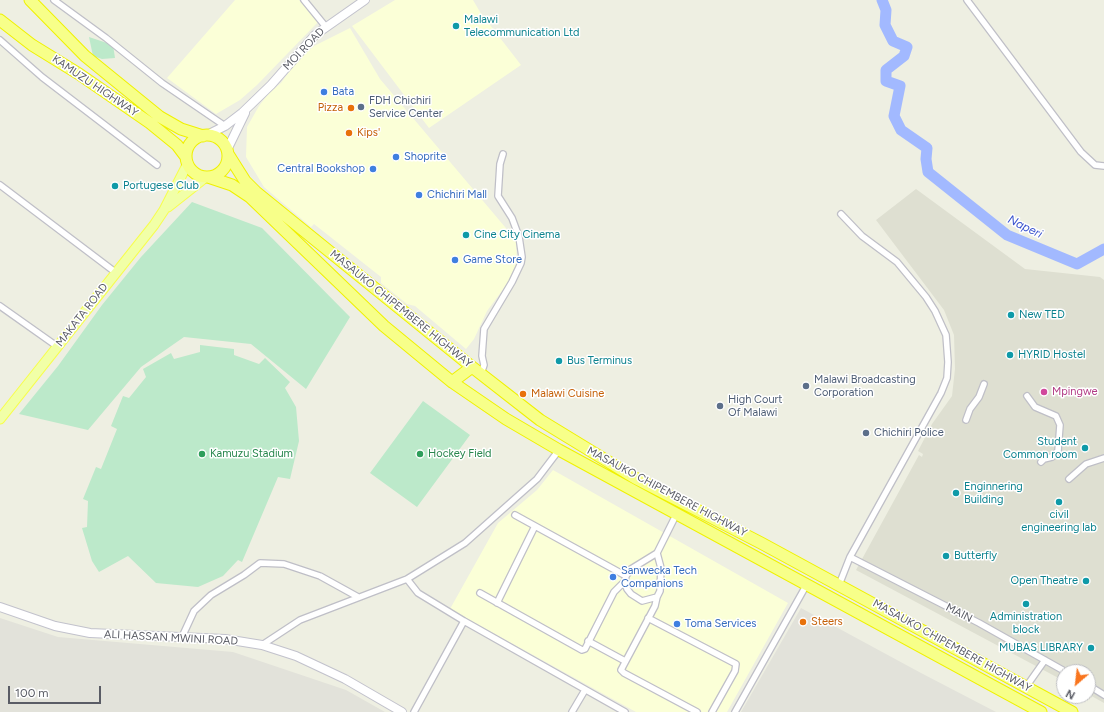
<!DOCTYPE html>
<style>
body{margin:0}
#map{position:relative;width:1104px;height:712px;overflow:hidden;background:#eeefe2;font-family:Figtree,sans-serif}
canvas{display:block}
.north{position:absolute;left:1056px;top:664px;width:40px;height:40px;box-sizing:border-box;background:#fff;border:1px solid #bdbec1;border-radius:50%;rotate:208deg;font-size:11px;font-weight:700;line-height:16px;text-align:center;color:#5a5c65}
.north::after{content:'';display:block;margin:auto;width:14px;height:18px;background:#f9751e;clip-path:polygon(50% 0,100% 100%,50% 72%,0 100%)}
.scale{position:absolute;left:8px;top:686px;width:93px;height:18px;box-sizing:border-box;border:2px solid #5a5c65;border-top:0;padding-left:5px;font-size:12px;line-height:14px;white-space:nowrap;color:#5a5c65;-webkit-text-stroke:3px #fff;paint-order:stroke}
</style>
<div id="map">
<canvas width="1104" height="712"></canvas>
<div class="north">N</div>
<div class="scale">100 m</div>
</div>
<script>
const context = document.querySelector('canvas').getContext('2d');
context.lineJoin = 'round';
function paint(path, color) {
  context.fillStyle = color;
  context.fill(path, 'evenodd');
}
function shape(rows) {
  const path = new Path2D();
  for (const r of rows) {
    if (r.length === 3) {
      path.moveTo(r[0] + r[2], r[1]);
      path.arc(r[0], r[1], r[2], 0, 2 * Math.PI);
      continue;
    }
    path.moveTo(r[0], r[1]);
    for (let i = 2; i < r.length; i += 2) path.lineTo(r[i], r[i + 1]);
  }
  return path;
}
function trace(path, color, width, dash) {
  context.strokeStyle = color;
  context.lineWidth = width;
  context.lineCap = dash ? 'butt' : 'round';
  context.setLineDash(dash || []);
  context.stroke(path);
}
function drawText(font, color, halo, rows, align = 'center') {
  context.font = font + ' Figtree,sans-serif';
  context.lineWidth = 3;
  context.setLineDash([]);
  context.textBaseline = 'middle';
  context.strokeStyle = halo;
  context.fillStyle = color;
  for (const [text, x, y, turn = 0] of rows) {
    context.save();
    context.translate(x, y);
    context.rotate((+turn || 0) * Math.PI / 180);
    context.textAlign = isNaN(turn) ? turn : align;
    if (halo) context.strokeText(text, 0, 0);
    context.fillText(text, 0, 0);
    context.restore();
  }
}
paint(shape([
 [235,0,299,0,319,21,257,85,240,100,216,114,167,78],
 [395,0,473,0,480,12,521,65,429,128,352,26],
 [350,28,380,79,516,240,517,264,516,272,487,311,474,339,466,349,415,306,407,304,381,283,381,277,314,224,311,227,264,187,246,157,247,127,259,106,269,93,281,83,297,61,314,46],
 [553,470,788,603,727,712,636,712,450,609,498,523,537,490]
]), '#fbffd7');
paint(shape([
 [801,608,921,673,996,712,741,712],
 [0,618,58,637,233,652,346,690,385,712,0,712]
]), '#e2e2da');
paint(shape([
 [916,189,1025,269,1100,277,1104,280,1104,703,1088,694,1088,672,1064,672,1064,681,856,570,919,455,922,457,923,454,918,451,932,424,952,396,955,369,954,335,944,310,876,220]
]), '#dedfd1');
paint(shape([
 [89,37,113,45,115,58,102,59,93,56],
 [192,202,262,228,350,317,306,389,251,344,184,337,141,367,88,430,19,414,58,366,102,305,141,257],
 [200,345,234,349,234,355,259,364,265,358,290,382,285,388,296,407,299,441,290,479,278,477,242,562,238,560,223,576,198,587,156,583,128,556,99,572,92,561,82,528,87,527,88,501,83,499,96,467,101,469,117,429,111,426,123,396,129,398,146,377,143,369,171,353,174,359,200,352],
 [423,401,470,435,417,507,370,473]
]), '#bce9ca');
trace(shape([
 [882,0,886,10,885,25,893,41,907,47,904,56,886,70,886,81,900,86,894,116,901,130,927,148,926,159,928,172,1007,235,1077,264,1104,249]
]), '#a2b9ff', 11);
const street = shape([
 [54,0,106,38,162,83,225,126],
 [304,0,326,27],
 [967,0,1081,152,1095,165,1104,166],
 [0,40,42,77,157,165],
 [0,185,115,272],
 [0,306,58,347],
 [481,374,484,365,482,356,484,329,512,282,521,263,522,257,519,237,512,218,498,196,500,164,503,154],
 [1027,396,1035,407,1056,416,1060,425,1058,451,1052,457,1044,459,1041,462],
 [966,420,970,409,979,397,984,384],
 [1069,479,1086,464,1104,458],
 [515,515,626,576],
 [657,553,661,568,660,591,657,597,642,601,631,594,627,589,625,581,626,576,631,569,657,553,677,513],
 [850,557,979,623,1066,672],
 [407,579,418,593,464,621,625,712],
 [839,585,850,557,941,393,947,378,948,362,946,335,935,311,926,297,897,262,862,236,841,214],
 [480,593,582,650,585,649,614,592,625,581],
 [657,597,655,606,621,670,624,673,697,712],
 [497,603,535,526],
 [648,618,736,664,735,671,712,712],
 [182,637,194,611,211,595,244,575,260,563,284,564,320,576,358,597],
 [588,641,625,661],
 [262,645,300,620,407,579,465,543,537,479,559,450],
 [1088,685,1104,695],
 [1026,687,1045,660],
 [414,712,464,621],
 [572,712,585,690],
 [735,712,807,584]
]);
const secondary = shape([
 [207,135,225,126,242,113,271,85,315,35,365,0],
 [227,150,245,113],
 [0,607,55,626,90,633,225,639,262,645,296,656,345,679,402,712]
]);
const primary = shape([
 [168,207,206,177],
 [0,419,154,225,164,210,188,163]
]);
const highway = shape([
 [30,0,85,56,160,117,181,129,203,136],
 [0,20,32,45,79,74,150,123,177,145,186,157],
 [207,156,21],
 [228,154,245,181,256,192,472,367,540,420,635,478,761,543,1072,712],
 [208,177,232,185,250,197,384,326,452,382,506,419,559,450,1041,712],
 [452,382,472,367]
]);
trace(street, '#bfbfc7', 8);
trace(secondary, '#c2c2cc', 10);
trace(primary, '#f7fe4c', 11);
trace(highway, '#eff100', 13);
trace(street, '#fff', 5.5);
trace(secondary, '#fff', 8);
trace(primary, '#f1ffa7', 9);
trace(highway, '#f7ff89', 11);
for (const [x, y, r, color] of [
 [456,26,4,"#0f9aa8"],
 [324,92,4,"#3f7fe0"],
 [361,107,4,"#5c6f8a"],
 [351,108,4,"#e8710a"],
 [349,133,4,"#e8710a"],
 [396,157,4,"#3f7fe0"],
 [373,169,4,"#3f7fe0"],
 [115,186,4,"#0f9aa8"],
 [419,195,4,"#3f7fe0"],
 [466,235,4,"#0f9aa8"],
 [455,260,4,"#3f7fe0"],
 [1011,315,4,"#0f9aa8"],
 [1010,355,4,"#0f9aa8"],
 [559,361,4,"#0f9aa8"],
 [806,386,4,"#5c6f8a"],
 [1044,392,4,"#d1479c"],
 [523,394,4,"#e8710a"],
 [720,406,4,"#5c6f8a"],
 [866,433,4,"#5c6f8a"],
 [1085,448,4,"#0f9aa8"],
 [202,454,4,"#2e9e5b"],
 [420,454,4,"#2e9e5b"],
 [956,493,4,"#0f9aa8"],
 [1059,502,4,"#0f9aa8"],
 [946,556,4,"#0f9aa8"],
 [613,577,4,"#3f7fe0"],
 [1086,581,4,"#0f9aa8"],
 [1026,604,4,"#0f9aa8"],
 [803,622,4,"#e8710a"],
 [677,624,4,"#3f7fe0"],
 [1091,648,4,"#0f9aa8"]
]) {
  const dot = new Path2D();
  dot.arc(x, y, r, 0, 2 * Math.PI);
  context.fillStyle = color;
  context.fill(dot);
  trace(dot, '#fff', 1.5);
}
drawText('11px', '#0d838f', '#fff', [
 ["Malawi",464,20],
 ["Telecommunication Ltd",464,33],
 ["Portugese Club",123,186],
 ["Cine City Cinema",474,235],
 ["New TED",1019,315],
 ["HYRID Hostel",1018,355],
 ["Bus Terminus",567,361],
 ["Student",1077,442,"right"],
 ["Common room",1077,455,"right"],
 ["Enginnering",964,487],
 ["Building",964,500],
 ["civil",1059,515,"center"],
 ["engineering lab",1059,528,"center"],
 ["Butterfly",954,556],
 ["Open Theatre",1078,581,"right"],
 ["Administration",1026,617,"center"],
 ["block",1026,630,"center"],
 ["MUBAS LIBRARY",1083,648,"right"]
], 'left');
drawText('11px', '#5a5c65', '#fff', [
 ["MOI ROAD",304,49,-46],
 ["KAMUZU HIGHWAY",95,86,34],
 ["MASAUKO CHIPEMBERE HIGHWAY",401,309,39],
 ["MAKATA ROAD",82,315,-52],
 ["MASAUKO CHIPEMBERE HIGHWAY",667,492,28],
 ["MAIN",959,613,27],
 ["ALI HASSAN MWINI ROAD",171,638,3],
 ["MASAUKO CHIPEMBERE HIGHWAY",952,646,29]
]);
drawText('11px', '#366cbe', '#fff', [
 ["Bata",332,92],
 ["Shoprite",404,157],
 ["Central Bookshop",365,169,"right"],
 ["Chichiri Mall",427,195],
 ["Game Store",463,260],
 ["Sanwecka Tech",621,571],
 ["Companions",621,584],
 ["Toma Services",685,624]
], 'left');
drawText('11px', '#4e5e75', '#fff', [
 ["FDH Chichiri",369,101],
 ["Service Center",369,114],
 ["Malawi Broadcasting",814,380],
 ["Corporation",814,393],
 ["High Court",728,400],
 ["Of Malawi",728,413],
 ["Chichiri Police",874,433]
], 'left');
drawText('11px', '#c56008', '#fff', [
 ["Pizza",343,108,"right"],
 ["Kips'",357,133],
 ["Malawi Cuisine",531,394],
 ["Steers",811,622]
], 'left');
drawText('11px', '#b23c85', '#fff', [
 ["Mpingwe",1052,392]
], 'left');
drawText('11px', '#27864d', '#fff', [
 ["Kamuzu Stadium",210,454],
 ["Hockey Field",428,454]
], 'left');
drawText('italic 12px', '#3952ce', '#fff', [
 ["Naperi",1025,227,26]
]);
</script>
